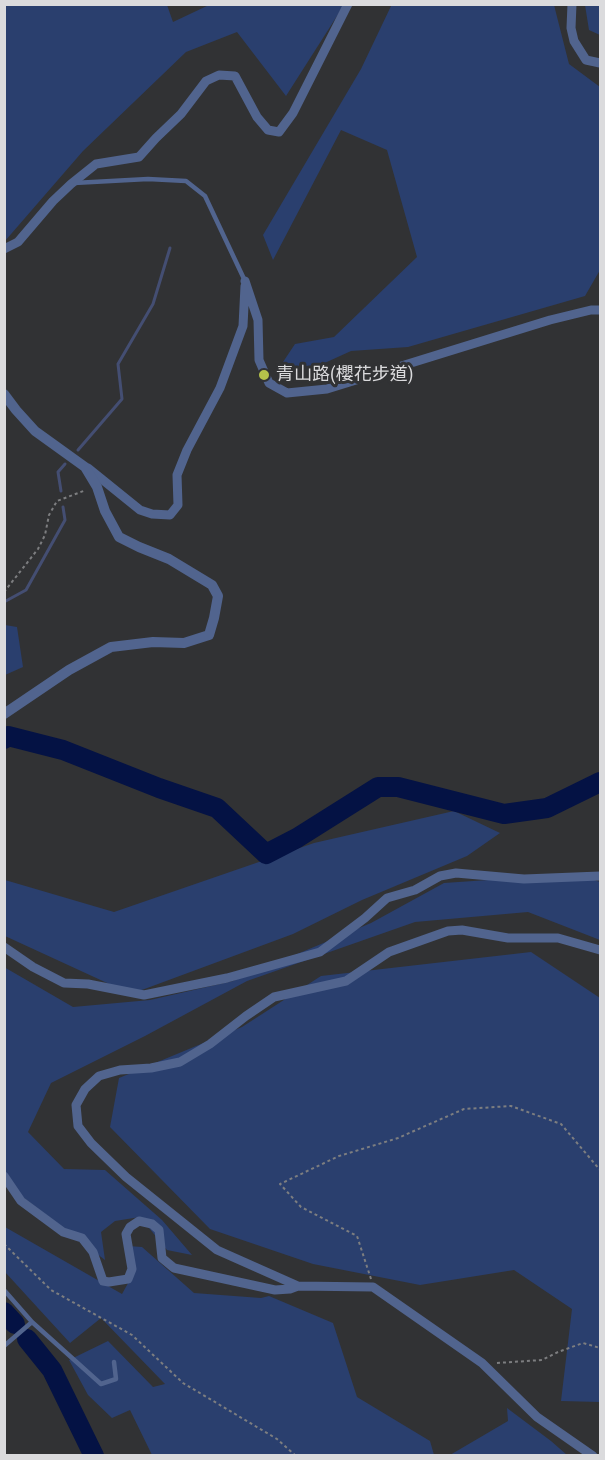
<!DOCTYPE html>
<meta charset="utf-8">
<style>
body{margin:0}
#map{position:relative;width:605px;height:1460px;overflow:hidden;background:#313234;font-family:"Roboto Condensed",sans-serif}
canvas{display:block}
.frame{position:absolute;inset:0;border:6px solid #dbdbdd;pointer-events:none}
</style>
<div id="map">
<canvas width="605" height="1460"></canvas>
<div class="frame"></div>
</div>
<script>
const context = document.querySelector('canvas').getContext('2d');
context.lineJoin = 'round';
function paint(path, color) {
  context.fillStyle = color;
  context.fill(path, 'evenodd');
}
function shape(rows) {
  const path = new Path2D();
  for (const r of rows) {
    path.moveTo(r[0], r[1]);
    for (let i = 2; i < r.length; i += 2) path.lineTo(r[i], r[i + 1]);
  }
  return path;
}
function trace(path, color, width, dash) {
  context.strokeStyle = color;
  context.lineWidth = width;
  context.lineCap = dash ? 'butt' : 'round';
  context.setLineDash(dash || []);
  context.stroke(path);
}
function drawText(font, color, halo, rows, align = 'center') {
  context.font = font + ' "Roboto Condensed","Noto Sans TC",sans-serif';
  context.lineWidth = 6;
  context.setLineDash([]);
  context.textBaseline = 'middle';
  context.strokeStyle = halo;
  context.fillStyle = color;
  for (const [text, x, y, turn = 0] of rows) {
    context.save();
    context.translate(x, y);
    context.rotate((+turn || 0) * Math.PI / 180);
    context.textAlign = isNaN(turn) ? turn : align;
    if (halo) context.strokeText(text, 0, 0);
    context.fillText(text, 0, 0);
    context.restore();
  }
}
paint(shape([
 [392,4,554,5,569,64,600,87,600,270,585,296,408,347,351,351,307,371,277,371,295,344,334,337,417,257,387,150,341,130,273,260,263,235,361,69],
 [5,5,167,5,173,22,209,5,344,5,286,96,237,32,186,52,83,151,5,241],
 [585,5,600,5,600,35,589,30],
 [5,625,17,627,23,667,5,675],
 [454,811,500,833,467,856,362,900,293,934,131,994,5,936,5,880,114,912,314,843],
 [576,874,600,882,600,940,528,912,415,922,247,981,145,1036,51,1083,28,1132,64,1169,105,1170,162,1220,192,1255,167,1250,140,1217,115,1221,101,1232,105,1260,7,1185,4,1175,4,967,73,1007,150,1000,233,981,371,923,444,883],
 [531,952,600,998,600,1402,561,1401,572,1309,514,1270,420,1285,313,1264,210,1229,110,1127,119,1078,242,1027,321,976],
 [5,1227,122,1294,132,1276,128,1246,142,1247,194,1293,261,1298,269,1296,333,1323,357,1397,430,1441,434,1455,152,1455,130,1410,112,1418,88,1395,69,1360,108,1341,153,1387,165,1384,101,1318,70,1343,5,1272],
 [507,1408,551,1441,567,1455,450,1455,508,1421]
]), '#2a3f6e');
trace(shape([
 [78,450,122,399,118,364,153,304,170,248],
 [61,491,58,472,65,464],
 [4,602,26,590,65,520,63,507]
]), '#444e72', 3);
trace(shape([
 [4,739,8,736,63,750,159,788,217,808,266,854,297,838,378,787,398,787,504,814,547,808,600,782],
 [4,1312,15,1324],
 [27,1339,52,1370,94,1456]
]), '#041244', 20);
trace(shape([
 [4,592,38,549,45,535,49,515,57,501,86,490],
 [4,1244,51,1290,132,1335,183,1383,277,1439,296,1456],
 [371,1279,357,1236,301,1207,280,1184,339,1156,398,1138,464,1109,511,1106,561,1124,600,1170],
 [497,1363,542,1360,558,1352,583,1343,600,1348]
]), '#7d7e80', 2, [3, 3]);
trace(shape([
 [74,183,148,179,186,181,205,196,245,281],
 [4,1290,32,1322,4,1346],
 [32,1322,101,1384,116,1379,114,1362]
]), '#51648e', 4.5);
trace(shape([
 [572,4,571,28,574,41,586,60,600,63],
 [4,249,18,242,53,201,71,184,96,164,139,157,156,138,181,114,206,81,219,75,235,76,257,117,268,130,279,132,293,113,348,4],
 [245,281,258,320,259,360,269,383,287,393,327,389,550,320,591,310,600,310],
 [88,468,140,510,152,514,170,515,178,505,177,475,187,450,220,388,243,326,245,286],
 [4,947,33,967,64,983,88,984,144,995,227,978,320,952,365,918,387,898,415,890,440,876,456,873,524,879,600,876],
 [4,1176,21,1201,63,1232,82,1238,93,1252,103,1281,109,1282,128,1279,132,1269,126,1234,130,1227,139,1221,152,1224,159,1230,162,1258,174,1268,275,1290,290,1289,298,1286],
 [593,1456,537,1417,482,1363,373,1287,298,1286,217,1250,126,1177,91,1143,78,1126,76,1105,85,1089,99,1076,120,1070,151,1068,180,1062,210,1044,246,1016,274,997,346,981,389,952,448,931,462,930,508,938,558,938,600,950]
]), '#51648e', 9);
trace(shape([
 [4,394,16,410,35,431,85,467,97,487,105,511,119,537,139,547,169,559,212,585,218,596,214,618,209,635,184,643,153,642,111,647,69,670,4,714]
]), '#51648e', 10);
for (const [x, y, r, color] of [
 [264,375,6,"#b5c24a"]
]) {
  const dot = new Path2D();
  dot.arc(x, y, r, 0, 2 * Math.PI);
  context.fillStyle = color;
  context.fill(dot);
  trace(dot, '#313234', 2);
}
drawText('18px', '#dbdbdd', '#313234', [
 ["青山路(櫻花步道)",276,375]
], 'left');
</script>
